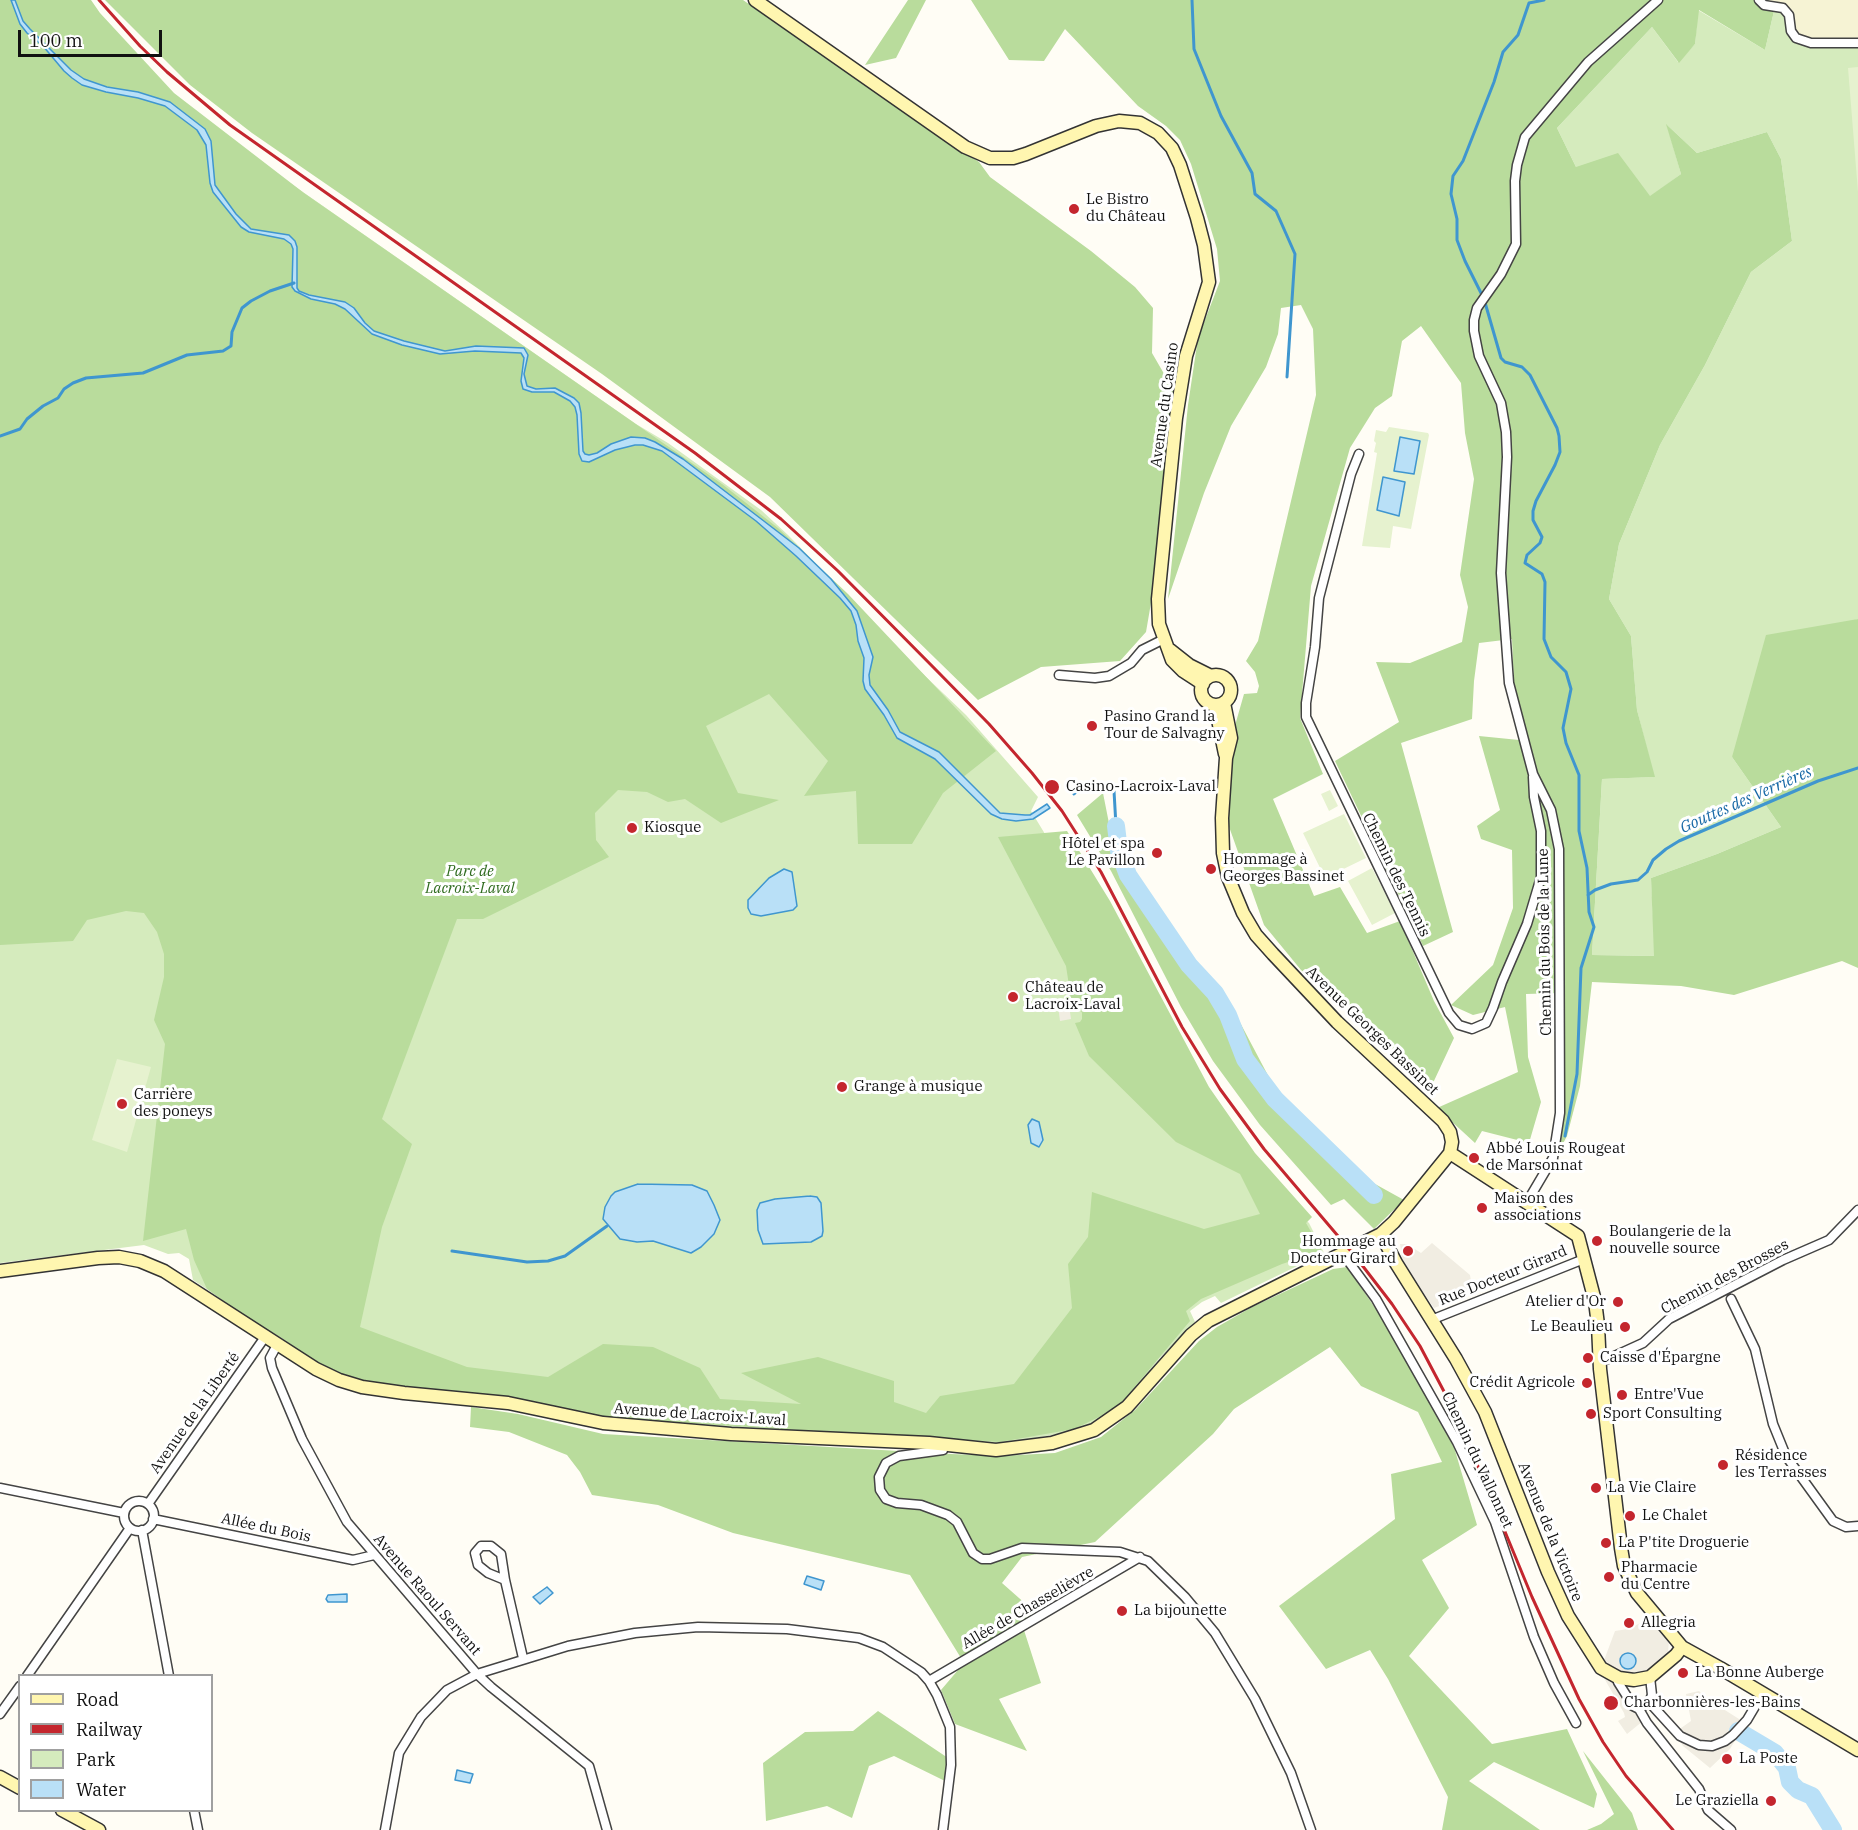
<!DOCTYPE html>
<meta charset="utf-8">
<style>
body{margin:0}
#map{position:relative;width:1858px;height:1830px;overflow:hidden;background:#fffdf5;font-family:"IBM Plex Serif",serif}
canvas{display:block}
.legend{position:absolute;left:18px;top:1674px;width:195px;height:138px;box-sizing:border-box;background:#fff;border:2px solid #a0a0a0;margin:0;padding:8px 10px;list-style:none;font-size:18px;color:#111}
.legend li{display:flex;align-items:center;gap:12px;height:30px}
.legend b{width:30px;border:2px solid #a0a0a0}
.scale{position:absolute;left:18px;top:30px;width:144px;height:27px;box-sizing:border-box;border:3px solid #111;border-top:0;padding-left:8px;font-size:18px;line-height:21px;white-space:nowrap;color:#111;-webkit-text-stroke:4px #fff;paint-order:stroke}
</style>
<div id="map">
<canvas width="1858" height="1830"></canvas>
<ul class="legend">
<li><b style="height:8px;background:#fff6b0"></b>Road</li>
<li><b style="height:8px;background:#c4262e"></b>Railway</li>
<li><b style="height:16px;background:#d5ebbd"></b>Park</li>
<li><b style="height:16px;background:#b9e0f7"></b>Water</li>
</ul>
<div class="scale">100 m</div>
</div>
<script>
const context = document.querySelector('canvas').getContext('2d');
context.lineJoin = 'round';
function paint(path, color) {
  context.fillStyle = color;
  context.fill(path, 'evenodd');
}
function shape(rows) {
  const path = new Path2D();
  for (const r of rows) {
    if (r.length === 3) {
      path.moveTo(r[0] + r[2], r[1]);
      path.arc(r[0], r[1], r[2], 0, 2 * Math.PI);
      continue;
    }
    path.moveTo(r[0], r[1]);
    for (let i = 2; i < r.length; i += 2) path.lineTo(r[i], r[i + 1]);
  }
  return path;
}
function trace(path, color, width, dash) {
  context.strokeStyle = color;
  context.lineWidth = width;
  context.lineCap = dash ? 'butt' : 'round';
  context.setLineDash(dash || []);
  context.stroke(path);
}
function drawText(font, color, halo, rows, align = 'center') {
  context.font = font + ' "IBM Plex Serif",serif';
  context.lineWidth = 6;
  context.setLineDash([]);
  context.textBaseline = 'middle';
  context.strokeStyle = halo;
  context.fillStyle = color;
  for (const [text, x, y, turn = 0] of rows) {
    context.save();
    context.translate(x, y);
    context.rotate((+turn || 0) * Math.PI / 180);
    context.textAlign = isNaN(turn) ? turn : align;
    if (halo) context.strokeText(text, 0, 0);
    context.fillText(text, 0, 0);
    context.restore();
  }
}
paint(shape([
 [1769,0,1858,0,1858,43,1796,38,1769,6]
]), '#f6f3d4');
paint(shape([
 [0,0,117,51,211,128,636,424,668,443,761,510,788,535,831,579,857,611,966,715,1038,797,1031,811,1248,1167,1309,1223,1324,1253,1221,1303,1215,1296,1202,1302,1190,1311,1195,1322,1159,1359,1123,1404,1100,1419,1075,1431,1000,1444,692,1425,590,1415,510,1396,322,1365,193,1280,189,1259,179,1253,168,1254,144,1245,0,1263],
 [1769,6,1783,8,1796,38,1858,43,1858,619,1852,621,1732,757,1781,827,1717,854,1651,878,1655,956,1592,955,1602,779,1654,777,1637,710,1631,636,1609,599,1619,544,1660,445,1705,365,1751,272,1792,241,1781,159,1767,132,1697,153,1667,125,1681,174,1650,197,1576,167,1557,128,1652,27,1678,62,1695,44,1698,10,1765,50,1774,11]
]), '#d5ebbd');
paint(shape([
 [0,0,91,0,100,13,174,93,304,193,722,484,778,528,848,594,996,751,943,793,912,844,858,844,856,791,804,796,828,761,769,694,706,726,738,793,779,800,721,823,685,799,668,802,647,792,618,790,595,813,596,840,609,857,483,919,457,919,382,1119,412,1144,382,1227,360,1327,467,1367,548,1377,603,1344,653,1347,700,1368,720,1399,801,1404,741,1373,818,1357,894,1381,894,1402,926,1413,940,1396,1014,1384,1072,1308,1068,1264,1088,1237,1092,1192,1204,1229,1260,1214,1240,1174,1176,1142,1089,1056,1075,1023,1080,1022,1082,1019,1082,1013,1079,1006,1072,1005,1066,966,998,837,1067,831,1110,901,1209,1087,1255,1153,1312,1217,1306,1223,1322,1251,1282,1264,1201,1299,1186,1311,1190,1321,1121,1403,1099,1417,1074,1429,1000,1442,585,1417,518,1399,358,1383,326,1370,282,1338,250,1320,207,1289,194,1260,186,1229,143,1241,165,1044,154,1020,164,977,164,954,157,932,144,913,126,911,87,920,73,941,0,945],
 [105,0,743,0,979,162,990,177,1091,251,1135,287,1153,308,1152,353,1174,391,1152,597,1146,632,1120,661,1041,667,978,700,770,497,602,374,252,133,190,85],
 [908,0,926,0,896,58,865,65],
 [971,0,1769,0,1769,6,1774,11,1765,50,1699,10,1695,44,1679,63,1652,27,1557,128,1576,167,1618,153,1650,196,1681,174,1666,124,1697,153,1767,132,1781,159,1792,241,1751,272,1705,365,1660,445,1619,544,1609,599,1631,636,1637,710,1655,777,1602,779,1592,955,1654,956,1651,878,1717,854,1781,827,1732,757,1766,635,1858,619,1858,968,1842,961,1734,995,1681,986,1592,982,1580,1086,1567,1136,1558,1153,1562,993,1526,994,1528,1057,1541,1102,1529,1143,1482,1131,1475,1143,1437,1108,1518,1072,1505,1007,1473,1015,1451,1005,1493,965,1513,908,1512,850,1481,839,1477,826,1500,810,1479,736,1529,741,1514,684,1512,639,1479,643,1474,681,1472,719,1401,743,1453,932,1423,946,1335,761,1399,722,1376,662,1410,663,1462,642,1468,607,1460,575,1474,479,1465,433,1461,383,1421,326,1402,341,1392,396,1375,408,1350,448,1311,586,1300,718,1323,774,1273,799,1314,896,1340,887,1367,933,1400,921,1434,1001,1454,1038,1433,1083,1301,970,1264,925,1227,821,1234,729,1244,694,1257,693,1259,686,1255,672,1246,661,1258,641,1316,395,1313,329,1301,305,1281,308,1278,334,1266,367,1231,426,1204,493,1168,599,1188,405,1198,338,1220,281,1217,249,1191,164,1180,140,1166,126,1138,106,1065,29,1044,61,1009,60],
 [1103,793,1118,869,1190,973,1235,1013,1281,1100,1357,1174,1404,1200,1374,1229,1344,1199,1331,1205,1260,1125,1213,1061,1181,1007,1111,871,1077,815],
 [1347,1267,1382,1318,1454,1447,1477,1525,1422,1560,1449,1608,1409,1656,1492,1744,1567,1729,1597,1794,1594,1808,1494,1762,1469,1781,1540,1830,1442,1830,1448,1797,1388,1679,1370,1650,1326,1669,1279,1606,1395,1519,1391,1474,1442,1462,1418,1412,1361,1386,1330,1347,1234,1409,1213,1434,1095,1542,1022,1557,1002,1583,1036,1613,1022,1624,1041,1683,999,1699,1027,1751,955,1724,941,1690,964,1663,910,1575,733,1533,658,1505,592,1495,580,1472,567,1455,509,1432,470,1427,471,1407,518,1414,603,1434,951,1454,1001,1456,1055,1453,1101,1437,1135,1410,1199,1341,1217,1327,1252,1307,1333,1269],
 [878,1711,948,1758,945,1781,894,1756,869,1766,852,1818,827,1806,766,1821,763,1763,805,1732,853,1731],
 [1583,1751,1632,1813,1638,1830,1587,1830,1601,1824,1614,1814]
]), '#b9dc9c');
paint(shape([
 [1858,67,1858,192,1848,68],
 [1389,427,1428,433,1429,435,1411,529,1393,526,1390,548,1362,546,1377,453,1374,452,1376,443,1374,441,1376,430,1386,432],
 [1330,790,1338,806,1329,811,1321,794],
 [1344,814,1366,858,1325,878,1303,833],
 [1372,868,1395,913,1372,925,1348,881],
 [117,1059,151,1067,127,1152,92,1140]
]), '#e6f2cf');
paint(shape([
 [1069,1005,1071,1019,1060,1021,1058,1006],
 [1432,1243,1470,1275,1473,1293,1434,1308,1403,1264,1400,1244,1407,1244,1421,1253],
 [1653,1617,1669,1639,1668,1654,1664,1660,1649,1670,1630,1674,1621,1673,1603,1663,1615,1631,1628,1629],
 [1604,1678,1615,1681,1643,1721,1627,1734,1618,1721,1625,1717,1624,1713],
 [1699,1691,1706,1698,1739,1719,1740,1725,1734,1736,1736,1739,1730,1749,1710,1768,1683,1746,1674,1733,1691,1721,1686,1694]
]), '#f1ede2');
const water = shape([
 [11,0,15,0,23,21,30,29,71,70,84,79,107,87,138,92,170,102,205,129,211,141,215,185,236,214,251,229,289,235,295,241,297,247,297,288,299,291,309,295,345,302,354,308,365,323,374,331,404,341,445,351,476,346,524,348,528,355,524,374,527,386,536,389,555,388,574,398,579,403,581,413,583,451,585,454,589,455,597,453,611,444,631,437,645,438,655,442,683,459,799,548,831,579,857,611,873,657,869,675,870,685,888,710,900,732,939,752,1000,813,1025,815,1030,815,1047,804,1050,808,1033,819,1016,821,1002,819,991,814,935,759,897,738,884,715,865,689,863,681,864,658,858,641,856,625,851,611,840,598,796,556,756,521,662,451,643,445,635,445,615,450,589,462,582,461,579,454,577,415,575,407,570,401,554,392,532,392,523,389,521,381,524,358,521,353,475,351,440,354,402,345,372,334,345,309,335,304,311,299,295,291,292,287,293,249,291,244,284,239,249,232,241,227,213,192,210,183,206,145,197,130,165,106,138,98,106,92,82,85,72,78,64,71,43,46,27,33,20,24,11,0],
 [1400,437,1420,441,1414,474,1394,471,1400,437],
 [1383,477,1405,482,1399,516,1377,510,1383,477],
 [784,869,792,872,797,906,793,910,761,916,751,914,748,908,748,900,769,878,784,869],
 [1032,1119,1039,1122,1043,1140,1039,1147,1031,1143,1028,1125,1032,1119],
 [638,1184,692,1185,707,1191,714,1205,720,1220,714,1234,701,1247,691,1253,653,1241,637,1242,620,1239,603,1219,605,1207,611,1196,615,1192,638,1184],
 [810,1196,817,1197,821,1203,823,1231,822,1236,811,1242,763,1244,758,1230,757,1210,760,1203,775,1199,810,1196],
 [807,1576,824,1581,821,1590,804,1584,807,1576],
 [547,1587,553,1593,540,1604,533,1597,547,1587],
 [347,1594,347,1602,328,1602,326,1599,328,1595,347,1594],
 [1628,1661,8],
 [457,1770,473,1774,470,1783,455,1780,457,1770]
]);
paint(water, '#b9e0f7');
trace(water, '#3f96cf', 1.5);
trace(shape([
 [1192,0,1194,49,1221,116,1252,173,1255,194,1276,211,1295,254,1287,377],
 [1544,0,1529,3,1518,35,1503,52,1494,82,1463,161,1453,176,1451,194,1457,219,1457,240,1465,261,1484,299,1501,358,1505,362,1522,367,1530,375,1557,428,1559,436,1560,452,1555,465,1536,501,1533,511,1533,520,1542,537,1540,543,1527,555,1525,563,1542,574,1545,582,1544,639,1551,657,1566,672,1571,689,1563,728,1566,743,1579,775,1579,831,1587,868,1589,912,1594,927,1581,968,1577,1074,1565,1136],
 [0,436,20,429,27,419,43,406,58,398,64,389,73,383,86,378,143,373,187,355,223,351,231,346,232,332,242,308,251,301,270,291,294,283],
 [1074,794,1083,786,1088,785,1100,786,1114,791,1116,826],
 [1588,895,1595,890,1611,884,1638,880,1647,872,1653,860,1666,849,1679,841,1818,781,1858,768],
 [452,1251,527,1262,548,1261,565,1256,607,1226]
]), '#3f96cf', 3);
trace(shape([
 [1116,826,1119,851,1128,875,1189,965,1215,993,1228,1015,1245,1059,1275,1099,1374,1195],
 [1738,1731,1775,1753,1787,1768,1790,1782,1798,1790,1812,1796,1833,1830]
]), '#b9e0f7', 18);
const street = shape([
 [1759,0,1764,5,1783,8,1789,15,1791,31,1796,38,1811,43,1858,43],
 [1359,454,1351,474,1319,598,1315,647,1306,703,1306,717,1449,1013,1459,1025,1472,1029,1486,1023,1493,1008,1502,982,1527,924,1541,877,1541,831,1534,797,1533,777],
 [1059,675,1095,678,1109,676,1131,663,1142,650,1164,639],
 [1527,1202,1553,1158,1560,1113,1559,849,1551,810,1533,774,1509,683,1501,573,1507,457,1506,432,1501,403,1479,356,1474,331,1474,320,1477,308,1501,274,1516,244,1515,181,1517,165,1525,137,1588,62,1658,0],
 [1343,1254,1376,1299,1457,1442,1495,1522,1534,1637,1554,1683,1576,1723],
 [1731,1299,1755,1349,1773,1424,1786,1456,1833,1521,1846,1527,1858,1526],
 [1431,1320,1584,1259],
 [277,1345,270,1358,272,1368,302,1439,347,1522,477,1674,491,1687,589,1766,607,1830],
 [1600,1360,1608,1359,1643,1343,1669,1319,1783,1260,1829,1240,1858,1210],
 [943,1445,943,1450,899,1456,886,1463,879,1477,880,1490,886,1499,897,1503,921,1505,948,1515,957,1522,973,1553,982,1559,990,1559,1022,1548,1120,1552,1148,1561,1185,1597,1215,1633,1255,1699,1291,1773,1311,1830],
 [0,1488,124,1513],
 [139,1516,15],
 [148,1504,265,1337],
 [153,1519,353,1560,374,1555],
 [142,1530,169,1676],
 [505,1580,488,1573,478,1565,475,1553,481,1546,491,1546,501,1554,505,1580,523,1658],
 [27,1676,130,1528],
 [1619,1678,1618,1682,1633,1706,1639,1709,1647,1723,1699,1789,1708,1810,1731,1830],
 [929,1681,1140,1557],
 [1649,1702,1680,1736,1699,1745,1712,1746,1725,1741,1733,1735,1747,1720,1763,1693],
 [1639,1709,1649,1702,1652,1695,1650,1677],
 [0,1714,20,1686],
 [194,1810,198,1830],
 [385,1830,399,1753,421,1717,447,1690,477,1674,568,1646,635,1633,698,1627,787,1629,859,1638,883,1647,921,1672,929,1681,937,1695,950,1727,951,1765,943,1830]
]);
const secondary = shape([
 [755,0,965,147,990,158,1013,158,1026,154,1096,126,1119,121,1140,123,1158,133,1172,148,1180,165,1197,218,1204,245,1209,282,1186,356,1176,418,1158,599,1159,624,1172,660,1183,671,1203,684],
 [1170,650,1189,665,1211,676],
 [1216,690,15],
 [1215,705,1225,754],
 [1450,1153,1578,1236,1595,1301,1598,1325,1600,1369,1621,1548,1624,1566,1637,1593,1682,1647,1720,1668,1858,1750],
 [1381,1234,1396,1263,1456,1359,1485,1412,1548,1572,1568,1616,1601,1668,1619,1678,1634,1680,1650,1677,1676,1655,1682,1647],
 [0,1271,98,1258,119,1257,140,1261,164,1271,316,1369,339,1380,362,1387,404,1393,508,1403,603,1423,731,1434,929,1443,996,1450,1052,1443,1094,1430,1127,1407,1191,1335,1208,1321,1381,1234,1394,1222,1450,1153,1452,1142,1450,1132,1443,1121,1337,1022,1273,954,1256,935,1243,913,1228,877,1223,853,1222,818,1226,758,1231,738,1224,703],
 [0,1777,20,1788],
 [62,1810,99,1830]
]);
trace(street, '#444', 11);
trace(secondary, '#333', 15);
trace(street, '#fff', 8);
trace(secondary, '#fff6b0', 12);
trace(shape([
 [99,0,140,46,167,72,230,125,695,453,781,519,838,571,938,672,989,724,1032,773,1062,811,1101,872,1182,1027,1220,1089,1264,1149,1355,1256,1392,1304,1420,1346,1458,1418,1532,1597,1579,1699,1603,1742,1626,1776,1673,1830]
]), '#c4262e', 3);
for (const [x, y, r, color] of [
 [1074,209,6,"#c4262e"],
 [1092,726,6,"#c4262e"],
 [1052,787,8,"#c4262e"],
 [632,828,6,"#c4262e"],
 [1157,853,6,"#c4262e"],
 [1211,869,6,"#c4262e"],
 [1013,997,6,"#c4262e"],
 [842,1087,6,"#c4262e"],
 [122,1104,6,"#c4262e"],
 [1474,1158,6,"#c4262e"],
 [1482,1208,6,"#c4262e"],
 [1597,1241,6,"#c4262e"],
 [1408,1251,6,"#c4262e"],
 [1618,1302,6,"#c4262e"],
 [1625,1327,6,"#c4262e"],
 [1588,1358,6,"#c4262e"],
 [1587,1383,6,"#c4262e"],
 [1622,1395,6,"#c4262e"],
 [1591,1414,6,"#c4262e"],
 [1723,1465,6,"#c4262e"],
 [1596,1488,6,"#c4262e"],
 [1630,1516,6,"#c4262e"],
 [1606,1543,6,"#c4262e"],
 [1609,1577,6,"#c4262e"],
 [1122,1611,6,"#c4262e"],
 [1629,1623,6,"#c4262e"],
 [1683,1673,6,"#c4262e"],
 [1611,1703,8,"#c4262e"],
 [1727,1759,6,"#c4262e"],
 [1771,1801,6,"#c4262e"]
]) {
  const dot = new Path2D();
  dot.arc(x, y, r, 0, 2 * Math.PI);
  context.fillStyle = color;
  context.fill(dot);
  trace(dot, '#fff', 2);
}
drawText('15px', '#111', '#fff', [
 ["Le Bistro",1086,200],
 ["du Château",1086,217],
 ["Pasino Grand la",1104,717],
 ["Tour de Salvagny",1104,734],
 ["Casino-Lacroix-Laval",1066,787],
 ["Kiosque",644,828],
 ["Hôtel et spa",1145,844,"right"],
 ["Le Pavillon",1145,861,"right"],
 ["Hommage à",1223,860],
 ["Georges Bassinet",1223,877],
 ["Château de",1025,988],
 ["Lacroix-Laval",1025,1005],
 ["Grange à musique",854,1087],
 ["Carrière",134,1095],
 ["des poneys",134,1112],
 ["Abbé Louis Rougeat",1486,1149],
 ["de Marsonnat",1486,1166],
 ["Maison des",1494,1199],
 ["associations",1494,1216],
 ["Boulangerie de la",1609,1232],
 ["nouvelle source",1609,1249],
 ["Hommage au",1396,1242,"right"],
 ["Docteur Girard",1396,1259,"right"],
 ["Atelier d'Or",1606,1302,"right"],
 ["Le Beaulieu",1613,1327,"right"],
 ["Caisse d'Épargne",1600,1358],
 ["Crédit Agricole",1575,1383,"right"],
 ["Entre'Vue",1634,1395],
 ["Sport Consulting",1603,1414],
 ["Résidence",1735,1456],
 ["les Terrasses",1735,1473],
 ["La Vie Claire",1608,1488],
 ["Le Chalet",1642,1516],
 ["La P'tite Droguerie",1618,1543],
 ["Pharmacie",1621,1568],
 ["du Centre",1621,1585],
 ["La bijounette",1134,1611],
 ["Allegria",1641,1623],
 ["La Bonne Auberge",1695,1673],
 ["Charbonnières-les-Bains",1624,1703],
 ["La Poste",1739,1759],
 ["Le Graziella",1759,1801,"right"]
], 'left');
drawText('15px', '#111', '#fff', [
 ["Avenue du Casino",1165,405,-82],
 ["Chemin des Tennis",1396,875,64],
 ["Chemin du Bois de la Lune",1545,942,-91],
 ["Avenue Georges Bassinet",1372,1031,44],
 ["Rue Docteur Girard",1503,1276,-22],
 ["Chemin des Brosses",1725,1277,-28],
 ["Avenue de la Liberté",195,1413,-55],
 ["Avenue de Lacroix-Laval",700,1415,4],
 ["Chemin du Vallonnet",1477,1460,65],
 ["Allée du Bois",266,1528,12],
 ["Avenue de la Victoire",1550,1532,68],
 ["Avenue Raoul Servant",427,1595,49],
 ["Allée de Chasselièvre",1028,1608,-30]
]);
drawText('italic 15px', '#2f6b1f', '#fff', [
 ["Parc de",470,872],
 ["Lacroix-Laval",470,889]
]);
drawText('italic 16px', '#1768a6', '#fff', [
 ["Gouttes des Verrières",1746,800,-24]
]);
</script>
